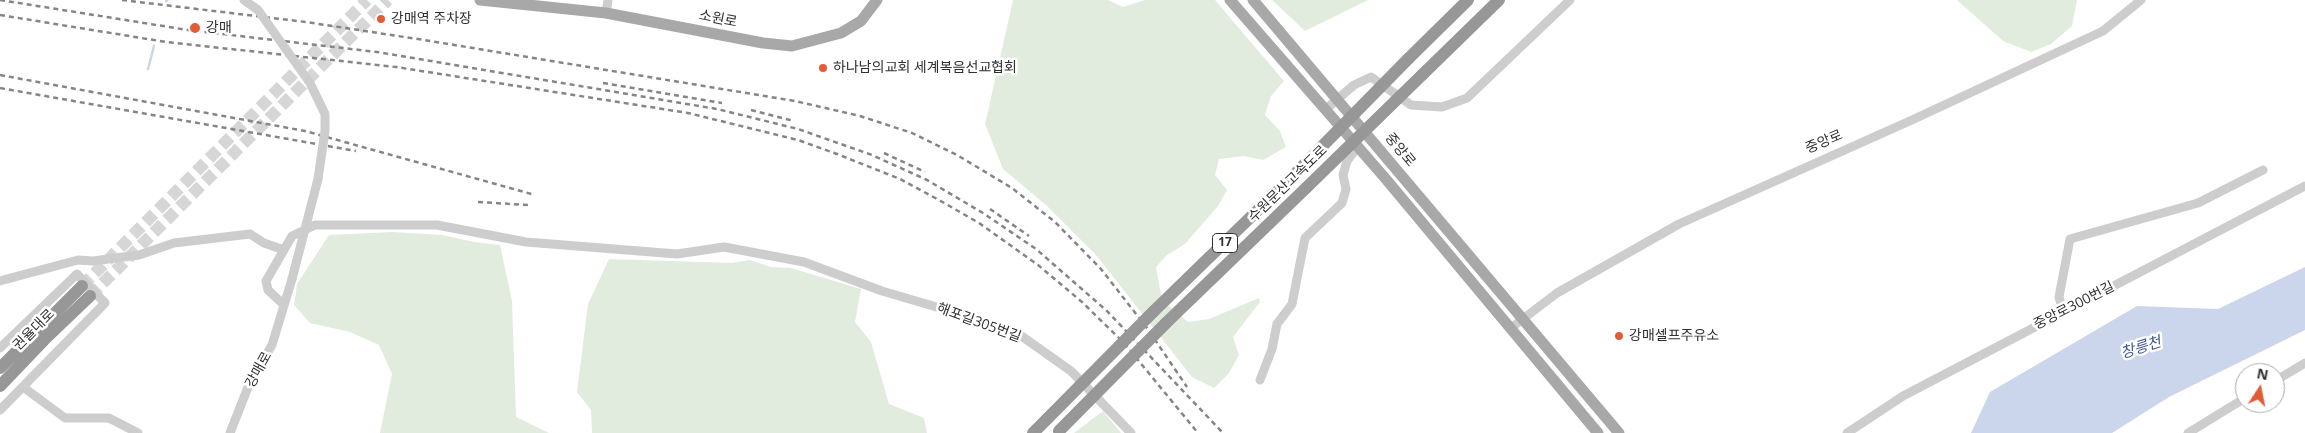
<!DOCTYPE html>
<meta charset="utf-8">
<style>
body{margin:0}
#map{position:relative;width:2305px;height:433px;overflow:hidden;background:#fff;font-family:"Open Sans",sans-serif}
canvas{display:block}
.north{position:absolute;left:2235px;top:363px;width:50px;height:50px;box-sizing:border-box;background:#fff;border:1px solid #acacac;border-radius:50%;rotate:11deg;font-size:14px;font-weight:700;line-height:20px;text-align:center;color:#303030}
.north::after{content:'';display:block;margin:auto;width:18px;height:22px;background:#e15c37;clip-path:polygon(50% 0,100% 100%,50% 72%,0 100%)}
</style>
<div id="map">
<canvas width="2305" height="433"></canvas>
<div class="north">N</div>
</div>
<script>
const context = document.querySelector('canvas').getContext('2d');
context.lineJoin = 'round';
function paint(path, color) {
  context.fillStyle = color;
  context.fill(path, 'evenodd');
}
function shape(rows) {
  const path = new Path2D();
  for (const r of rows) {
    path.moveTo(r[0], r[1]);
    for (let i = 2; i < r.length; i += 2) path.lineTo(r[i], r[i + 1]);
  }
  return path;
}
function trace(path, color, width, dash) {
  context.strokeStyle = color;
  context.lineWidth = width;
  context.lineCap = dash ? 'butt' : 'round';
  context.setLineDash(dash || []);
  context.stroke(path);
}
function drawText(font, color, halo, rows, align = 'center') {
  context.font = font + ' "Open Sans","Noto Sans KR",sans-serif';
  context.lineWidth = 5;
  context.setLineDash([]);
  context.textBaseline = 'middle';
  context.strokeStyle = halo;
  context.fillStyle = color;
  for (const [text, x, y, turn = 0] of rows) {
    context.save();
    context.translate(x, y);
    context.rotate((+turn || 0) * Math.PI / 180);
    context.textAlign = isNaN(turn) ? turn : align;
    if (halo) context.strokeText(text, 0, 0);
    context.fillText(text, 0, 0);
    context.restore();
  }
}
paint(shape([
 [1013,0,1108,0,1123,7,1145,0,1215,0,1284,81,1271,96,1265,115,1280,131,1286,147,1263,160,1244,156,1219,159,1215,175,1227,190,1218,206,1185,244,1167,255,1156,267,1162,300,1188,322,1209,319,1259,298,1260,302,1233,337,1239,355,1229,373,1214,388,1192,377,1096,255,1047,206,1003,169,985,124],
 [1272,0,1368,0,1305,31],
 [1957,0,2077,0,2072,26,2051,44,2031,52,2003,41],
 [392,232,443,235,474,242,500,245,512,301,516,417,549,433,380,433,392,374,379,345,350,332,310,323,294,305,297,284,329,235],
 [609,259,732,263,750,260,771,267,791,268,861,289,855,322,871,342,889,404,924,418,927,433,592,433,591,410,577,392,588,304],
 [1103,411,1121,433,1074,433]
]), '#e2ecde');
paint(shape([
 [2305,267,2305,330,2169,397,2112,433,1971,433,1990,392,2137,306,2218,309]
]), '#cbd5eb');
trace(shape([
 [166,1,167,0],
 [148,69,154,46]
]), '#cbd5eb', 2.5);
trace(shape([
 [82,286,367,0],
 [90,296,388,0]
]), '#d6d6d6', 12, [12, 6]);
trace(shape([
 [606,13,608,0],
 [1326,109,1354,85,1371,77,1411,105,1442,107,1467,98,1570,0],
 [0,281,78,260,93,261,139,255,174,243,250,234,264,243,284,250],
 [284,305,268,290,266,281,292,236,315,225,437,225,526,242,677,254,724,247,804,262,882,291,957,313,1020,335,1071,371,1131,433],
 [2063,311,2059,297,2070,239,2198,203,2263,170],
 [1511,328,1557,293,1679,224,1912,120,2103,31,2141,0],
 [0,348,77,274,105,303,0,410],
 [1260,380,1272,349,1277,324,1292,304,1305,238,1342,203,1346,189,1343,175,1347,161,1358,146],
 [2275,381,2305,363],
 [23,387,65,418,109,418,138,433],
 [230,433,250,382,272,345,292,279],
 [1847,433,1903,396,2305,186],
 [2188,433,2245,398]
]), '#cdcdcd', 9);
trace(shape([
 [480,0,606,13,763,43,792,46,841,33,861,21,877,0],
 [1230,0,1385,178,1598,433],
 [1253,0,1619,433]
]), '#a8a8a8', 11);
trace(shape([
 [1408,59,1468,0],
 [1422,75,1499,0],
 [1154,311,1295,174],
 [1166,323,1306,188],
 [0,368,82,286],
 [0,386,44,340,90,296],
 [1033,433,1047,419]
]), '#979797', 12);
trace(shape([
 [0,0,188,30,377,52,717,109,798,129,872,155,927,180,983,213,1036,249,1107,311,1223,433],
 [122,0,306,22,424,40,795,101,860,116,912,133,957,155,1012,188,1055,222,1101,269,1147,328,1187,387],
 [0,15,166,42,396,67,688,113,798,140,837,154,900,179,939,200,979,223,1038,265,1082,302,1124,343,1198,433],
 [0,75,305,131,535,195],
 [603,83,722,103],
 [0,88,356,151],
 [751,110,794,121],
 [884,153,925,172],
 [478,202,528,205],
 [990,209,1029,236]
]), '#858585', 2.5, [5, 4]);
trace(shape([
 [244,0,258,10,310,83,325,114,325,131,318,179,292,279]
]), '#cdcdcd', 9);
trace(shape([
 [1295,174,1408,59],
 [1306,188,1422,75],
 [1047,419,1154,311],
 [1059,431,1166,323]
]), '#979797', 12);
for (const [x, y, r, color] of [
 [381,19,5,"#e15c37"],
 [195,28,6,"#e15c37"],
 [823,68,5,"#e15c37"],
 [1619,336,5,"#e15c37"]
]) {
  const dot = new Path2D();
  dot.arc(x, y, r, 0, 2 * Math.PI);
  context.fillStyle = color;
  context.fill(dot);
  trace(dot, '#fff', 2);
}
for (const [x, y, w] of [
 [1225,243,25]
]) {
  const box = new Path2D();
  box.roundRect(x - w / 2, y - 9.5, w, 19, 4);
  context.fillStyle = '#fff';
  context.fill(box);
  trace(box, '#303030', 1);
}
drawText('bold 12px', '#303030', null, [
 ["17",1225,243]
]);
drawText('14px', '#303030', '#fff', [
 ["강매역 주차장",391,19],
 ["강매",206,28],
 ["하나남의교회 세계복음선교협회",833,68],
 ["강매셀프주유소",1629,336]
], 'left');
drawText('14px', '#303030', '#fff', [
 ["소원로",718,19,11],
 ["중앙로",1824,142,-23],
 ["중앙로",1400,150,50],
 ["수원문산고속도로",1288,184,-44],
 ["중앙로300번길",2074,306,-27],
 ["해포길305번길",979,323,20],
 ["권율대로",34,330,-45],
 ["강매로",259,370,-61]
]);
drawText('italic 15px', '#3f5990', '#fff', [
 ["창릉천",2141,348,-17]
]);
</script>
